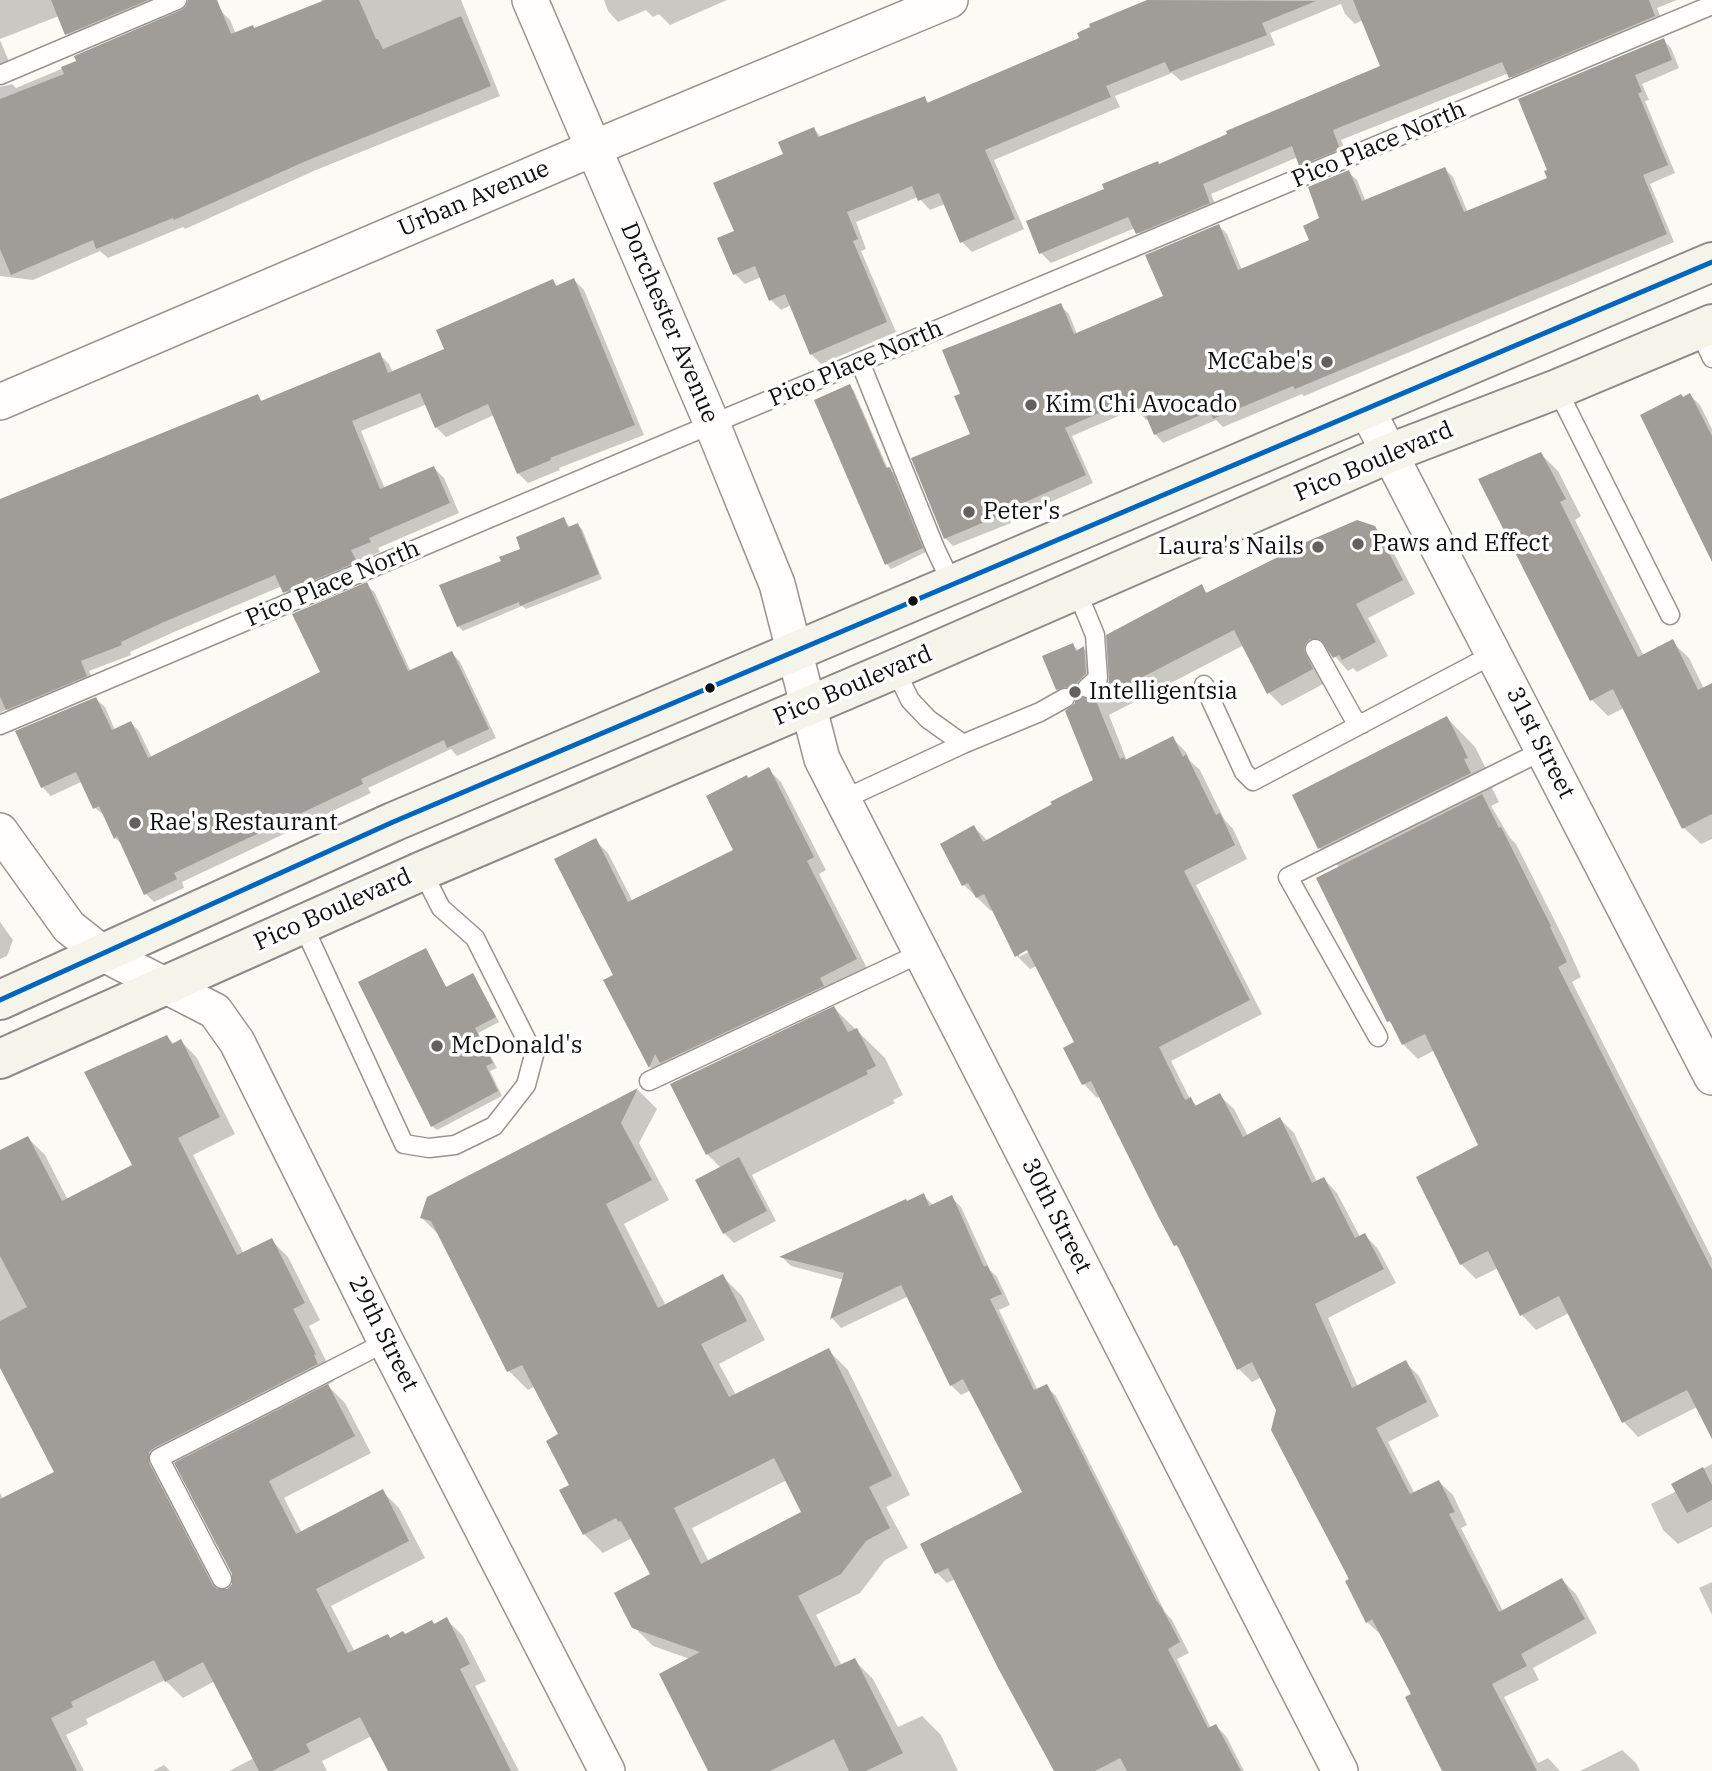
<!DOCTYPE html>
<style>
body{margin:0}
canvas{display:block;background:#fcfaf4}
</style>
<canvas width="1712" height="1771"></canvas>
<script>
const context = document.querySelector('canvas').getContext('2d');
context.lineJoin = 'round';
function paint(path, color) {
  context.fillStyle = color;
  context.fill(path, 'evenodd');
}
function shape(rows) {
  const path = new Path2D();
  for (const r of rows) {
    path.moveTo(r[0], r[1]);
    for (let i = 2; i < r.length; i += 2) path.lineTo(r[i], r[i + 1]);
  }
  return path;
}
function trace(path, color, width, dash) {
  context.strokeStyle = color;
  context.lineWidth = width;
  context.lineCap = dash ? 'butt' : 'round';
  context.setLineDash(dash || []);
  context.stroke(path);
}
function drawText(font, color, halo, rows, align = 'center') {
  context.font = font + ' "IBM Plex Serif",serif';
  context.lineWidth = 7;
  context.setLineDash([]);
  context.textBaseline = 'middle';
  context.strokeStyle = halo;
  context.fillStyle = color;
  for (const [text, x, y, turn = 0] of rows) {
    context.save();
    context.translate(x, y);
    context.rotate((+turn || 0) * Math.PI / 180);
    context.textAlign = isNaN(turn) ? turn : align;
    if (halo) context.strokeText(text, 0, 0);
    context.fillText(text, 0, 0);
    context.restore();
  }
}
paint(shape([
 [0,0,173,0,76,44,67,34,59,16,0,39],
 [321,0,461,0,500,96,316,170,185,229,183,227,108,258,100,251,33,280,0,276,0,87,12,84,16,88,78,62,220,10,230,20,236,34,255,30,323,3],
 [604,0,727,0,670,25,659,14,653,17,646,10,618,22,608,11],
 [1154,0,1677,0,1657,8,1664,26,1520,87,1509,73,1341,140,1349,159,1311,174,1301,165,1298,157,1211,194,1219,213,1147,243,1135,228,1051,263,1041,253,1159,166,1382,66,1363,20,1355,24,1345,14,1341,4,1270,33,1275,45,1181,81,1172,73,1115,96,1120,107,994,160,1024,229,972,252,962,242,945,204,930,210,918,197,856,222,866,249,861,251,896,332,821,364,811,354,791,305,781,310,771,300,761,277,745,284,735,274,736,232,785,155,814,129,822,138,924,98,930,104,1081,39,1092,28,1091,25],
 [0,40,13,71,0,82],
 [1663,40,1671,48,1679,68,1642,84,1649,100,1645,101,1675,173,1650,184,1674,242,1304,396,1302,394,1223,427,1216,420,1163,443,1155,434,1149,419,1146,420,1137,408,1072,436,1093,483,1010,520,1011,523,953,546,945,538,973,434,962,395,1060,305,1069,314,1077,334,1165,297,1219,226,1227,234,1242,270,1311,241,1348,172,1357,180,1366,202,1445,169,1453,177,1468,213,1549,179],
 [574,280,584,290,644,435,559,468,560,470,528,483,518,473,494,415,446,437,436,427,427,404,361,431,385,489,434,468,444,478,459,513,378,548,380,552,360,560,366,572,294,602,282,586,174,632,130,652,131,655,89,671,96,686,17,719,7,709,0,713,0,501,257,396,263,402,379,354,389,364,393,373,446,350,553,281,558,287],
 [850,386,854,391,888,469,894,473,926,552,891,569,887,564],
 [1690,395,1700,405,1712,429,1712,558,1683,399],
 [1541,454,1558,471,1581,516,1575,520,1644,656,1672,642,1689,658,1704,689,1712,685,1712,839,1701,844,1684,828,1624,708,1608,716,1592,700],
 [564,519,570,528,577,525,582,529,602,579,526,609,522,606,463,631,458,626,503,562],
 [1374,528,1388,542,1415,594,1368,618,1388,656,1357,672,1353,668,1348,671,1331,652,1324,652,1325,683,1282,706,1269,693,1244,645,1109,715,1127,761,1172,738,1186,752,1190,761,1200,770,1224,819,1233,829,1247,859,1196,885,1262,1014,1171,1061,1190,1099,1198,1107,1220,1096,1234,1109,1248,1136,1280,1119,1294,1133,1317,1182,1324,1179,1337,1193,1360,1237,1365,1235,1378,1249,1396,1283,1328,1318,1358,1387,1405,1362,1419,1376,1439,1416,1388,1442,1415,1494,1439,1482,1453,1495,1467,1525,1461,1528,1503,1611,1562,1580,1576,1594,1597,1633,1533,1668,1539,1680,1504,1697,1538,1763,1548,1758,1560,1771,1443,1771,1413,1695,1381,1635,1367,1622,1262,1377,1252,1382,1239,1369,1182,1251,1176,1245,1100,1096,1097,1098,1084,1084,1076,1043,1037,966,1030,969,1017,956,993,910,991,911,964,885,974,827,988,841,1095,781,1083,699,1072,702,1058,689,1073,645,1079,651,1084,649,1097,662,1099,687,1089,699,1091,701,1201,587,1208,594],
 [1034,945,1036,948,1019,957,1019,953],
 [366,584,375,593,411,672,452,653,460,662,496,738,457,756,451,749,368,788,371,793,182,882,184,888,154,902,145,893,124,846,115,838,105,816,95,808,83,781,51,796,42,787,96,699,105,707,115,730,131,723,139,731,152,758,322,673],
 [1447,718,1475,747,1495,786,1492,788,1499,802,1491,806,1510,838,1516,844,1565,941,1581,977,1572,982,1712,1258,1712,1436,1697,1407,1638,1437,1624,1422,1569,1313,1536,1330,1522,1315,1498,1268,1476,1279,1461,1264,1481,1146,1435,1050,1418,1059,1403,1044,1395,1027,1389,1021,1340,868,1320,848,1294,796],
 [768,769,781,782,826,870,819,874,869,972,662,1078,650,1067,606,981,615,976,595,840,608,853,633,902,735,850,749,779],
 [0,922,13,940,7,956,0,959],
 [425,950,447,988,473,975,499,1022,478,1033,497,1068,490,1071,502,1096,437,1130,432,1126],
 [834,1008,885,1058,903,1095,893,1100,895,1103,752,1175,776,1221,734,1243,724,1233,721,1168,707,1154,672,1085],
 [167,1037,175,1045,181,1041,197,1058,235,1134,193,1155,244,1254,271,1240,288,1257,320,1320,309,1326,331,1371,329,1372,334,1381,327,1385,345,1403,371,1453,284,1498,302,1533,382,1491,399,1508,425,1558,331,1606,355,1652,435,1626,447,1620,463,1636,486,1681,475,1686,519,1771,390,1771,372,1736,322,1761,327,1771,229,1771,254,1758,215,1681,183,1698,165,1680,86,1719,88,1724,66,1735,84,1771,0,1771,0,1493,3,1499,56,1473,0,1364,0,1152,28,1138,45,1155,68,1200,134,1166],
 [176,1462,234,1573,234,1585,227,1591,222,1591,165,1482,171,1464],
 [638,1090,657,1109,639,1143,669,1200,624,1224,666,1306,723,1277,742,1296,765,1340,719,1364,736,1395,829,1351,848,1370,910,1495,886,1507,908,1548,885,1560,860,1593,816,1615,842,1666,854,1660,873,1679,898,1727,922,1716,941,1735,958,1771,710,1771,690,1659,653,1646,634,1627,652,1575,632,1538,603,1553,584,1534,560,1435,535,1386,528,1390,509,1371,440,1236,422,1218,428,1199],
 [787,1480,803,1513,709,1562,692,1528],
 [923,1195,934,1206,951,1197,961,1207,990,1270,997,1277,1010,1305,999,1310,1038,1391,1046,1386,1056,1396,1165,1612,1172,1620,1189,1653,1177,1659,1211,1728,1216,1726,1226,1736,1244,1771,1059,1771,955,1579,947,1583,937,1573,1024,1492,971,1390,961,1395,951,1385,909,1296,841,1328,832,1318,844,1280,791,1266,782,1257],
 [1712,1464,1712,1527,1678,1544,1663,1530,1651,1504,1677,1491,1673,1484],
 [1712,1582,1712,1615,1699,1588],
 [1622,1750,1636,1763,1640,1771,1580,1771],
 [164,1765,170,1771,153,1771]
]), '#0003');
paint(shape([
 [51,0,148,0,65,35],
 [188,0,217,0,231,34,253,25,254,28,325,0,359,0,376,39,378,39,383,49,461,16,491,86,306,161,174,220,173,218,96,249,93,240,11,275,0,249,0,99,64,74,61,67,76,61,74,56,181,10,186,6],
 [1147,0,1316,1,1262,23,1267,35,1170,72,1165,62,1106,86,1111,97,985,150,1015,219,960,243,939,193,918,201,912,186,847,212,858,239,853,241,887,322,810,355,785,294,769,301,755,266,733,275,717,238,734,231,713,183,783,154,778,142,814,127,818,137,925,96,927,103,1079,38,1077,33,1090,27,1089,24],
 [1353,0,1649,0,1655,16,1509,78,1502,62,1333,130,1340,149,1299,166,1292,146,1203,184,1210,203,1136,234,1128,217,1039,254,1026,221,1104,189,1102,184,1158,161,1159,164,1227,134,1226,131,1380,66],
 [1664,38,1672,60,1635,75,1642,92,1638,93,1668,165,1643,175,1667,234,1295,389,1293,386,1213,419,1210,411,1154,435,1143,409,1136,413,1131,399,1065,428,1086,475,1003,512,1004,514,944,539,911,458,970,434,954,396,960,394,942,350,1061,303,1074,334,1163,296,1145,255,1219,224,1238,270,1309,240,1303,226,1319,218,1308,187,1349,170,1362,201,1445,167,1464,212,1547,178,1544,171,1547,170,1518,99],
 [574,278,635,425,550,458,551,460,517,474,488,404,435,428,420,393,352,421,380,489,434,466,450,503,369,538,371,542,351,550,357,562,283,593,275,575,164,622,121,642,122,645,81,661,87,676,6,710,0,697,0,499,258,394,261,401,380,352,388,373,444,349,436,330,553,279,556,286],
 [850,384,886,468,890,467,923,548,885,565,814,400],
 [1690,393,1712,436,1712,562,1640,415,1681,394,1683,397],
 [1541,452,1566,499,1560,502,1638,657,1673,639,1698,690,1712,683,1712,814,1682,829,1613,689,1590,701,1478,479],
 [564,517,568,527,578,523,599,574,520,606,519,602,457,627,439,585,501,561,499,557,520,549,516,537],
 [1357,520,1375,526,1403,580,1356,604,1376,642,1342,660,1339,655,1333,658,1321,640,1310,639,1306,643,1304,650,1313,669,1267,694,1234,630,1096,701,1120,759,1124,757,1125,760,1173,736,1183,757,1186,754,1216,815,1220,813,1235,845,1184,871,1250,1000,1159,1047,1185,1100,1191,1097,1195,1106,1220,1093,1243,1137,1280,1117,1312,1183,1324,1177,1355,1238,1365,1233,1384,1269,1315,1304,1352,1388,1406,1360,1427,1402,1376,1428,1410,1494,1439,1480,1455,1512,1449,1514,1499,1612,1562,1578,1585,1619,1521,1654,1527,1666,1492,1684,1537,1771,1442,1771,1405,1697,1411,1694,1372,1619,1366,1623,1345,1581,1349,1579,1271,1430,1276,1410,1252,1362,1237,1370,1177,1245,1174,1246,1159,1218,1091,1081,1082,1085,1063,1048,1074,1042,1027,950,1015,957,984,894,976,898,968,883,962,886,940,844,974,825,983,842,1052,804,1050,802,1093,780,1065,711,1075,703,1075,693,1066,687,1056,690,1042,656,1073,643,1076,651,1084,646,1086,673,1076,684,1076,690,1079,696,1090,699,1109,682,1106,635,1202,584,1206,593,1286,553,1285,551],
 [367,582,408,671,452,651,489,729,447,748,444,740,361,779,363,784,174,873,177,879,144,895,117,836,114,839,99,806,93,809,76,772,41,788,15,731,96,697,112,730,131,721,148,758,320,672,292,614],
 [1447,716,1468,758,1464,759,1471,773,1318,849,1292,795],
 [769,767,814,857,807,861,857,959,820,978,824,986,660,1063,655,1054,649,1068,603,980,613,975,554,859,596,838,628,902,733,850,706,796,747,775,748,778],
 [1482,794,1499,828,1501,827,1551,926,1550,927,1567,962,1558,967,1712,1270,1712,1439,1687,1390,1622,1423,1559,1296,1520,1316,1488,1251,1460,1265,1416,1177,1478,1145,1425,1034,1402,1045,1390,1021,1387,1022,1316,878],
 [426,948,446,987,473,973,496,1017,475,1028,493,1063,486,1066,498,1091,431,1127,358,982],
 [834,1006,848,1032,857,1028,876,1066,866,1071,868,1074,706,1155,670,1084],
 [167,1035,172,1044,181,1039,220,1117,178,1138,237,1255,272,1238,305,1303,293,1309,316,1354,314,1355,318,1364,154,1448,149,1452,149,1463,212,1584,217,1589,227,1589,232,1584,232,1574,174,1463,328,1384,355,1436,269,1481,296,1534,383,1489,409,1541,316,1589,348,1653,388,1634,390,1638,403,1631,405,1634,432,1620,434,1624,447,1617,470,1664,460,1669,511,1771,388,1771,360,1717,306,1744,310,1752,272,1771,259,1771,203,1662,165,1682,154,1660,71,1702,73,1707,51,1718,77,1771,0,1771,0,1499,54,1472,0,1368,0,1321,27,1307,0,1256,0,1150,28,1136,62,1201,132,1165,84,1072],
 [638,1088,621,1123,652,1180,606,1204,658,1308,723,1274,747,1321,701,1344,729,1397,829,1348,892,1476,869,1487,890,1528,866,1541,841,1574,798,1596,835,1667,855,1658,903,1753,866,1771,849,1771,834,1739,770,1771,708,1771,659,1674,700,1652,632,1628,614,1593,650,1574,621,1521,618,1522,616,1518,583,1535,559,1490,569,1485,546,1441,558,1434,522,1365,507,1372,431,1221,420,1218,427,1197],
 [774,1458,801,1512,701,1564,674,1508],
 [739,1157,767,1211,723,1234,695,1180],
 [924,1193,929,1206,952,1195,984,1267,987,1265,1002,1294,990,1299,1034,1390,1047,1384,1156,1600,1162,1608,1180,1642,1168,1649,1208,1728,1216,1724,1241,1771,1127,1771,1120,1758,1095,1771,1054,1771,998,1668,948,1568,935,1574,920,1544,1022,1492,963,1379,950,1386,901,1285,830,1319,844,1273,779,1257,906,1199,907,1201],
 [1703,1467,1712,1485,1712,1500,1687,1513,1671,1484]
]), '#a09d99');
const lane = shape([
 [0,75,177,0],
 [1699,330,1712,358],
 [860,362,935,548,952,584],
 [1557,389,1670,615],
 [1076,589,1095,635,1098,678,1087,688],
 [1315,649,1354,719,1362,724],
 [895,669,910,700,928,719,963,744],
 [1204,685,1244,772,1253,781,1494,654],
 [0,725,712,424,1712,5],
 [842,800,963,744,1040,712,1065,698],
 [302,923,404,1144,429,1148,455,1145,494,1126,526,1085,534,1055,475,938,441,908,422,871],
 [1378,1037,1288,877,1544,750],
 [649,1081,921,953],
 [222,1579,159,1458,386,1342]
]);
const street = shape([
 [530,0,712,424,777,584,822,759,1340,1771],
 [0,402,594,148,950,0],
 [1367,410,1712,1077],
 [0,831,69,927,102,953,215,1011,237,1042,386,1342,607,1771]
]);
const secondary = shape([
 [0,1000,393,822,1712,262],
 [0,1059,422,871,895,669,1390,453,1557,389,1712,324]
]);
trace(lane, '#969592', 21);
trace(street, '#969592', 38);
trace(secondary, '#8c8b89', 42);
trace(lane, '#fffefd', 18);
trace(street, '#fffefd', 35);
trace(secondary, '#f5f4eb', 38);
trace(shape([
 [0,1000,393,822,1712,262]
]), '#0065bd', 5);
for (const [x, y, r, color] of [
 [1327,362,7,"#62615f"],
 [1031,405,7,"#62615f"],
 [969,512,7,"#62615f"],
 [1358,544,7,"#62615f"],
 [1318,547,7,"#62615f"],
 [913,601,6,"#0f0f0f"],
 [710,688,6,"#0f0f0f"],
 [1075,692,7,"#62615f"],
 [135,823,7,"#62615f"],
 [437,1046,7,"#62615f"]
]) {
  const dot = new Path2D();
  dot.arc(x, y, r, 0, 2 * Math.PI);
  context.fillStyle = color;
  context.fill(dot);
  trace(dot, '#fff', 2.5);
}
drawText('24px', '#0f0f0f', '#fff', [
 ["Pico Place North",1379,145,-23],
 ["Urban Avenue",474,199,-23],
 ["Dorchester Avenue",669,323,67],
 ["Pico Place North",856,364,-23],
 ["Pico Boulevard",1374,462,-23],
 ["Pico Place North",333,584,-23],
 ["Pico Boulevard",853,686,-23],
 ["31st Street",1540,743,63],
 ["Pico Boulevard",333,910,-24],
 ["30th Street",1056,1216,63],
 ["29th Street",383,1334,63]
]);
drawText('24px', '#0f0f0f', '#fff', [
 ["McCabe's",1313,362,"right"],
 ["Kim Chi Avocado",1045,405],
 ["Peter's",983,512],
 ["Paws and Effect",1372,544],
 ["Laura's Nails",1304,547,"right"],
 ["Intelligentsia",1089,692],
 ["Rae's Restaurant",149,823],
 ["McDonald's",451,1046]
], 'left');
</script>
